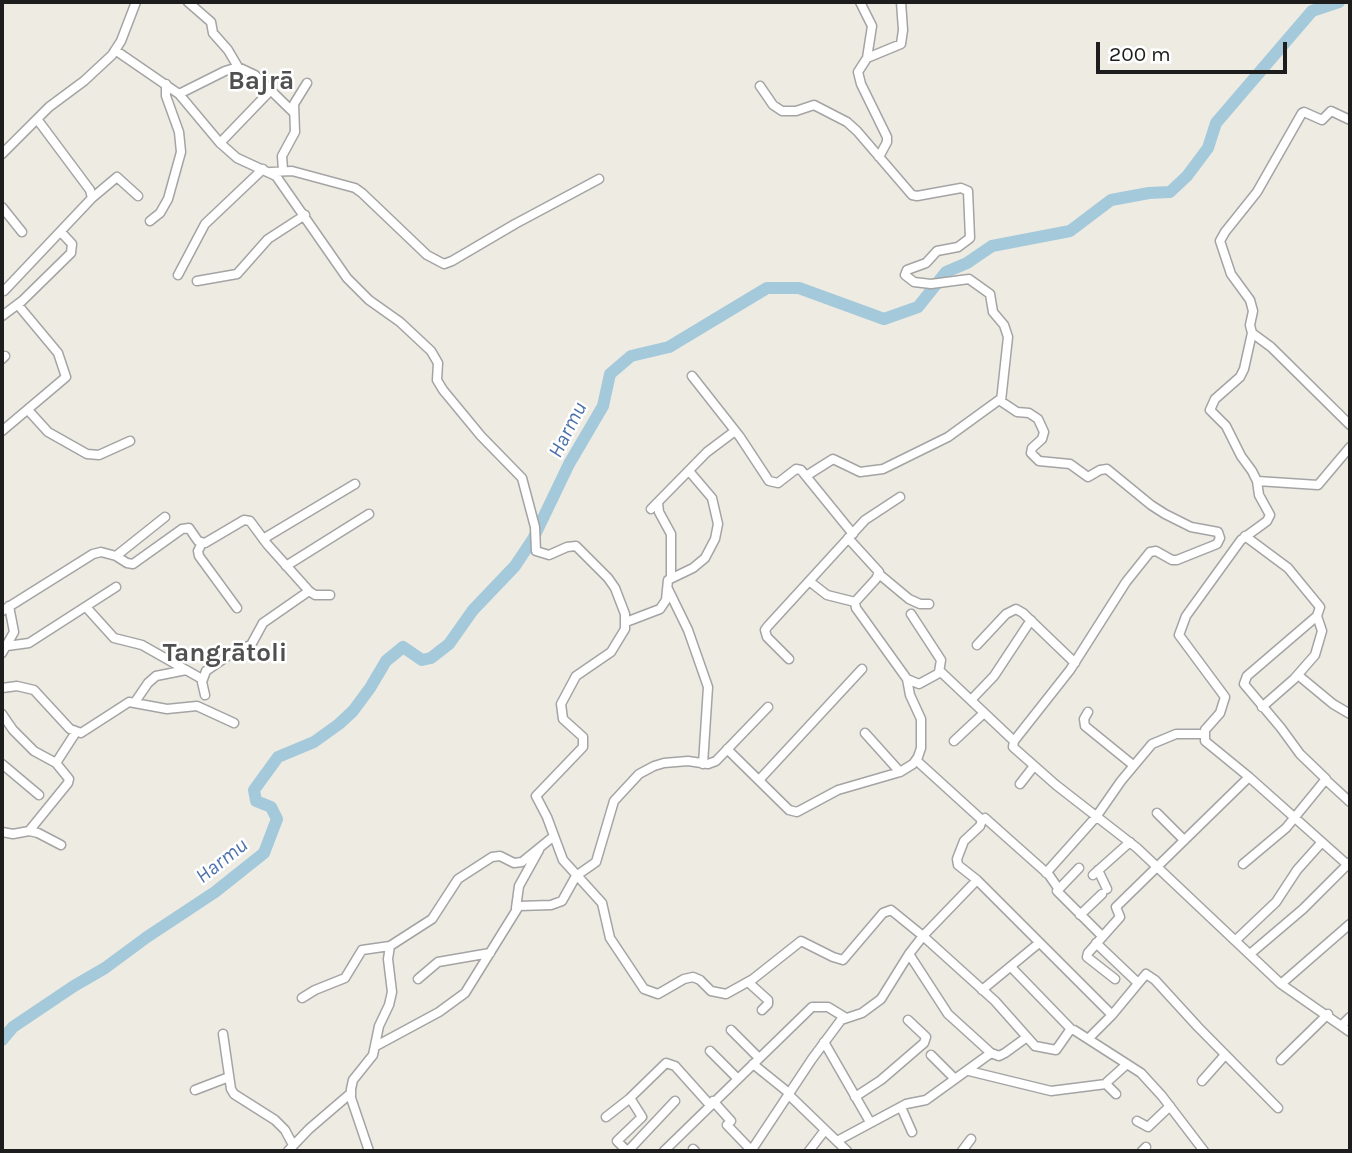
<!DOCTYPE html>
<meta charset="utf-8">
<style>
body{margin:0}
#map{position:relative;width:1352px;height:1153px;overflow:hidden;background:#eeebe3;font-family:Karla,sans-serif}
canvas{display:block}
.frame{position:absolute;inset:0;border:4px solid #1d1d1d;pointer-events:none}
.scale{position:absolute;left:1096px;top:42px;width:191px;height:32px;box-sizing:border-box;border:4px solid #1d1d1d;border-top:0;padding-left:9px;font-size:21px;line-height:24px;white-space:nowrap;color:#1d1d1d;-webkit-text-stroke:5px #fff;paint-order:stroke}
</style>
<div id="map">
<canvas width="1352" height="1153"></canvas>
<div class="frame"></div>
<div class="scale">200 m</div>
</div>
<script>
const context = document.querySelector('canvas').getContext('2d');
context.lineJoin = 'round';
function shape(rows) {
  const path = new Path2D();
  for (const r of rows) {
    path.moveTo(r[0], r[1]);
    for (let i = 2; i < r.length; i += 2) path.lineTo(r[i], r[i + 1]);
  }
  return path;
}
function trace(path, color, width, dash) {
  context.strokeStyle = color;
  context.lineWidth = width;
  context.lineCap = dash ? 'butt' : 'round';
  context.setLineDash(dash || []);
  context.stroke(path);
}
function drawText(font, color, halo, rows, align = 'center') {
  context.font = font + ' Karla,sans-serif';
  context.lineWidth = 5;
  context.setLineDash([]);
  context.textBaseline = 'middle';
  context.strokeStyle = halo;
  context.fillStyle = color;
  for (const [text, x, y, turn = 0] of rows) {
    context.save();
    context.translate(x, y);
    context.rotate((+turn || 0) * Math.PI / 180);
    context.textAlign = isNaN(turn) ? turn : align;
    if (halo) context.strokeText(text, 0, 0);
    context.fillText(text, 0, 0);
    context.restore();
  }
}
trace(shape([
 [2,1040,13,1027,74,986,105,968,147,937,215,892,264,853,277,819,271,807,256,801,254,790,278,757,314,742,339,724,353,711,370,688,386,661,403,647,422,660,431,658,449,644,473,610,515,566,533,539,569,464,603,406,610,374,631,356,669,347,767,288,799,288,884,319,918,307,946,272,967,263,992,246,1070,231,1111,200,1149,193,1170,192,1187,176,1208,148,1216,123,1312,11,1339,2]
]), '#a4c9db', 12);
const minor = shape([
 [188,2,211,22,213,33,228,50,238,67],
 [860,2,872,26,867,58],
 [115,50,179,94,220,143,237,158,276,176,347,278,369,300,400,322,431,351,438,363,437,380,443,390,481,436,522,478,535,527,536,551,549,555,567,547,576,546,608,578,615,588,625,614,625,629,611,652,576,676,561,704,563,719,583,737,583,747,536,796,547,817,563,860,602,903,610,938,644,989,658,994,684,979,693,977,700,980,711,991,726,994,753,979,801,941,833,957,843,960,883,913,891,910,923,936,995,1001,1035,1046,1056,1050,1070,1030,1074,1030,1141,1073,1162,1096,1204,1151],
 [760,86,773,105,782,111,796,111,814,105,847,122,857,131,912,195,917,196,961,188,968,191,970,238,958,247,937,251,926,263,907,270,905,275,914,282,931,284,969,279,990,294,993,312,1004,325,1008,337,1001,401],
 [179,94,225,71,238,67,255,75,293,112],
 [220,143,271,90],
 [2,154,49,107,84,81,112,55,121,41,136,2],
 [879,157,887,142,887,137,861,84,858,72,867,58,901,44,903,30,901,2],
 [283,170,282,156,295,132,294,104,307,83],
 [271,172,292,171,355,188,362,193,427,255,444,264,452,261,515,224,599,179],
 [92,198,117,177,138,196],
 [2,207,22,232],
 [150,221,160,213,168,199,181,152,179,132,166,96,166,84],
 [178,275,205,224,263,169],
 [197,281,237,274,268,239,305,215],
 [4,291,92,198,90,190,37,119],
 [2,316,22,301,71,253,72,244,61,232],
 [1252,333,1271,347,1350,425],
 [2,359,5,356],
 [692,376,740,437,769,481,778,483,796,469,801,470,853,534],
 [28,410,48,432,87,454,99,455,130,441],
 [2,431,66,377,58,353,18,305],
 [806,476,833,459,860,472,883,469,948,437,999,400,1017,412,1029,413,1038,419,1044,432,1042,439,1032,448,1031,453,1039,461,1070,464,1088,477,1100,470,1107,469,1151,505,1165,514,1191,527,1218,532,1220,538,1217,544,1177,560,1172,560,1156,551,1150,552,1126,582,1070,670,1014,741,1013,747,1056,785,1137,848,1281,984,1350,1032],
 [1257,481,1318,485,1350,447],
 [658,503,659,512,671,534,671,577],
 [651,509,707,452,735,431],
 [848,538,879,572,876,579,855,602,856,608,907,679,919,684,941,672,1014,741],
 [263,539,355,484],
 [202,543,198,551,199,556,237,608],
 [116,556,165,517],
 [286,566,369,514],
 [879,574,909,599,920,604,929,604],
 [809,581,827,595,855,602],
 [668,589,688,630,708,687,703,764],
 [86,607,114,638,142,645,202,679],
 [2,611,93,554,101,552,116,556,127,563,133,564,182,529,189,528,198,541,205,543,244,520,250,521,267,544,309,591,315,595,330,595],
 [911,614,941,660,939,672],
 [626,622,660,609,666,600,668,580,693,568,705,558,715,539,718,524,712,498,689,471],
 [977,645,1006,614,1016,609,1023,613,1075,663],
 [7,646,29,643,116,587],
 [2,653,14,632,9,606],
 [789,659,767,637,765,630,768,626,865,520,900,497],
 [1298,675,1333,704,1350,714],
 [2,688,17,686,34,690,70,729,81,733,129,702,167,709,197,706,234,723],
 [205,695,202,682,206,671,235,651,251,645,263,623,309,591],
 [971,700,994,676,1031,620],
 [135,702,148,683,156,676,186,670],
 [1262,707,1294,679,1315,655,1322,631,1317,616],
 [1088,712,1084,719,1085,726,1133,765],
 [2,714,13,730,34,751,56,763],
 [865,733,900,772],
 [954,741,984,713],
 [727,749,789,810,797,812,838,790,900,772,913,764,918,757,921,748,921,719,910,695,907,679],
 [916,760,982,820,980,826,964,841,957,859,958,865,977,880,1112,1015,1088,1039],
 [2,764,39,795],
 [1249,777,1205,741,1205,730,1220,713,1225,697,1179,635,1186,616,1241,540,1267,521,1270,515,1259,495,1257,481,1252,471,1241,456,1226,426,1210,410,1215,399,1240,377,1244,369,1252,333,1250,325,1253,311,1250,300,1231,274,1220,241,1225,232,1257,192,1302,113,1304,112,1322,120,1331,111,1350,120],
 [760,779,862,669],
 [1326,780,1350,802],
 [1020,784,1034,766],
 [1157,813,1184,840],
 [985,818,1049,875,1058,888],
 [29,831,68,783,69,779,56,763,76,732],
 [2,832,13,834,29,831,38,833,61,845],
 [1243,864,1286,828,1326,779,1300,754,1281,728,1244,684,1247,676,1317,616,1320,607,1288,568,1245,536],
 [1079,868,1057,891,1102,936],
 [1098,870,1107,889],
 [1046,873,1096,817,1121,781,1152,744,1176,734,1204,734],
 [1093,875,1130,842],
 [516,908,519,886,539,850],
 [1080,915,1102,894],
 [1236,940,1276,902,1297,870,1322,842],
 [1096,943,1138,983],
 [909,954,948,1014,991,1053,999,1056,1005,1053,1027,1037],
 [1250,954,1303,909,1350,862],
 [1011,967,1072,1030],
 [418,979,438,962,490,953],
 [1115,979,1087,957,1088,953,1120,917,1116,907,1249,777,1350,867],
 [748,982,768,1000,768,1004,762,1010],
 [1281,984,1350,924],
 [982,990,1039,943],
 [302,998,315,990,345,978,362,950,390,946],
 [1112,1015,1146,974,1155,980,1198,1027,1278,1108],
 [1342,1025,1350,1017],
 [731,1030,759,1058],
 [223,1034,231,1089,234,1094,275,1120,285,1130,293,1145],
 [824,1042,870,1122],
 [376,1046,439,1012,465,993,519,906,551,905,562,901,576,876,596,862,614,801,639,774,654,766,664,763,688,761,708,764,716,761,768,707],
 [710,1051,738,1079],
 [931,1055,955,1079],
 [1281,1060,1328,1014],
 [753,1064,789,1093],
 [969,1071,1051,1091,1106,1084],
 [1202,1081,1225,1055],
 [195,1090,229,1077],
 [788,1094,847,1151],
 [1116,1094,1107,1085,1107,1082,1127,1064],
 [855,1097,881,1080,924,1043,926,1037,908,1020],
 [713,1101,731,1121],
 [901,1107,912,1132],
 [606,1117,629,1099],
 [1137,1121,1148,1127,1170,1106],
 [727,1125,752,1151],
 [837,1141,906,1104,926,1100,991,1053],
 [693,1149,695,1151],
 [288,1151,309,1129,351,1093],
 [369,1151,351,1098,351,1089,353,1080,373,1055,379,1026,389,1005,392,992,388,959,390,946,432,919,458,879,492,857,500,856,514,863,522,862,554,836],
 [627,1151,617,1141,642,1117,630,1098,666,1063,675,1066,710,1105],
 [628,1151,675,1101],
 [664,1151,812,1007,828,1007,846,1018],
 [751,1151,812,1059,841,1020,862,1013,881,999,909,954,923,936,977,880],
 [809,1151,825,1130],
 [962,1151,971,1139],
 [1142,1151,1146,1147]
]);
trace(minor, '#a4a4a4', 11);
trace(minor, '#fff', 8);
drawText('italic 21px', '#4c71aa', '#fff', [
 ["Harmu",568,430,-63],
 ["Harmu",222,861,-38]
]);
drawText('bold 26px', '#505050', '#fff', [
 ["Bajrā",261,82],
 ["Tangrātoli",225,654]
]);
</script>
